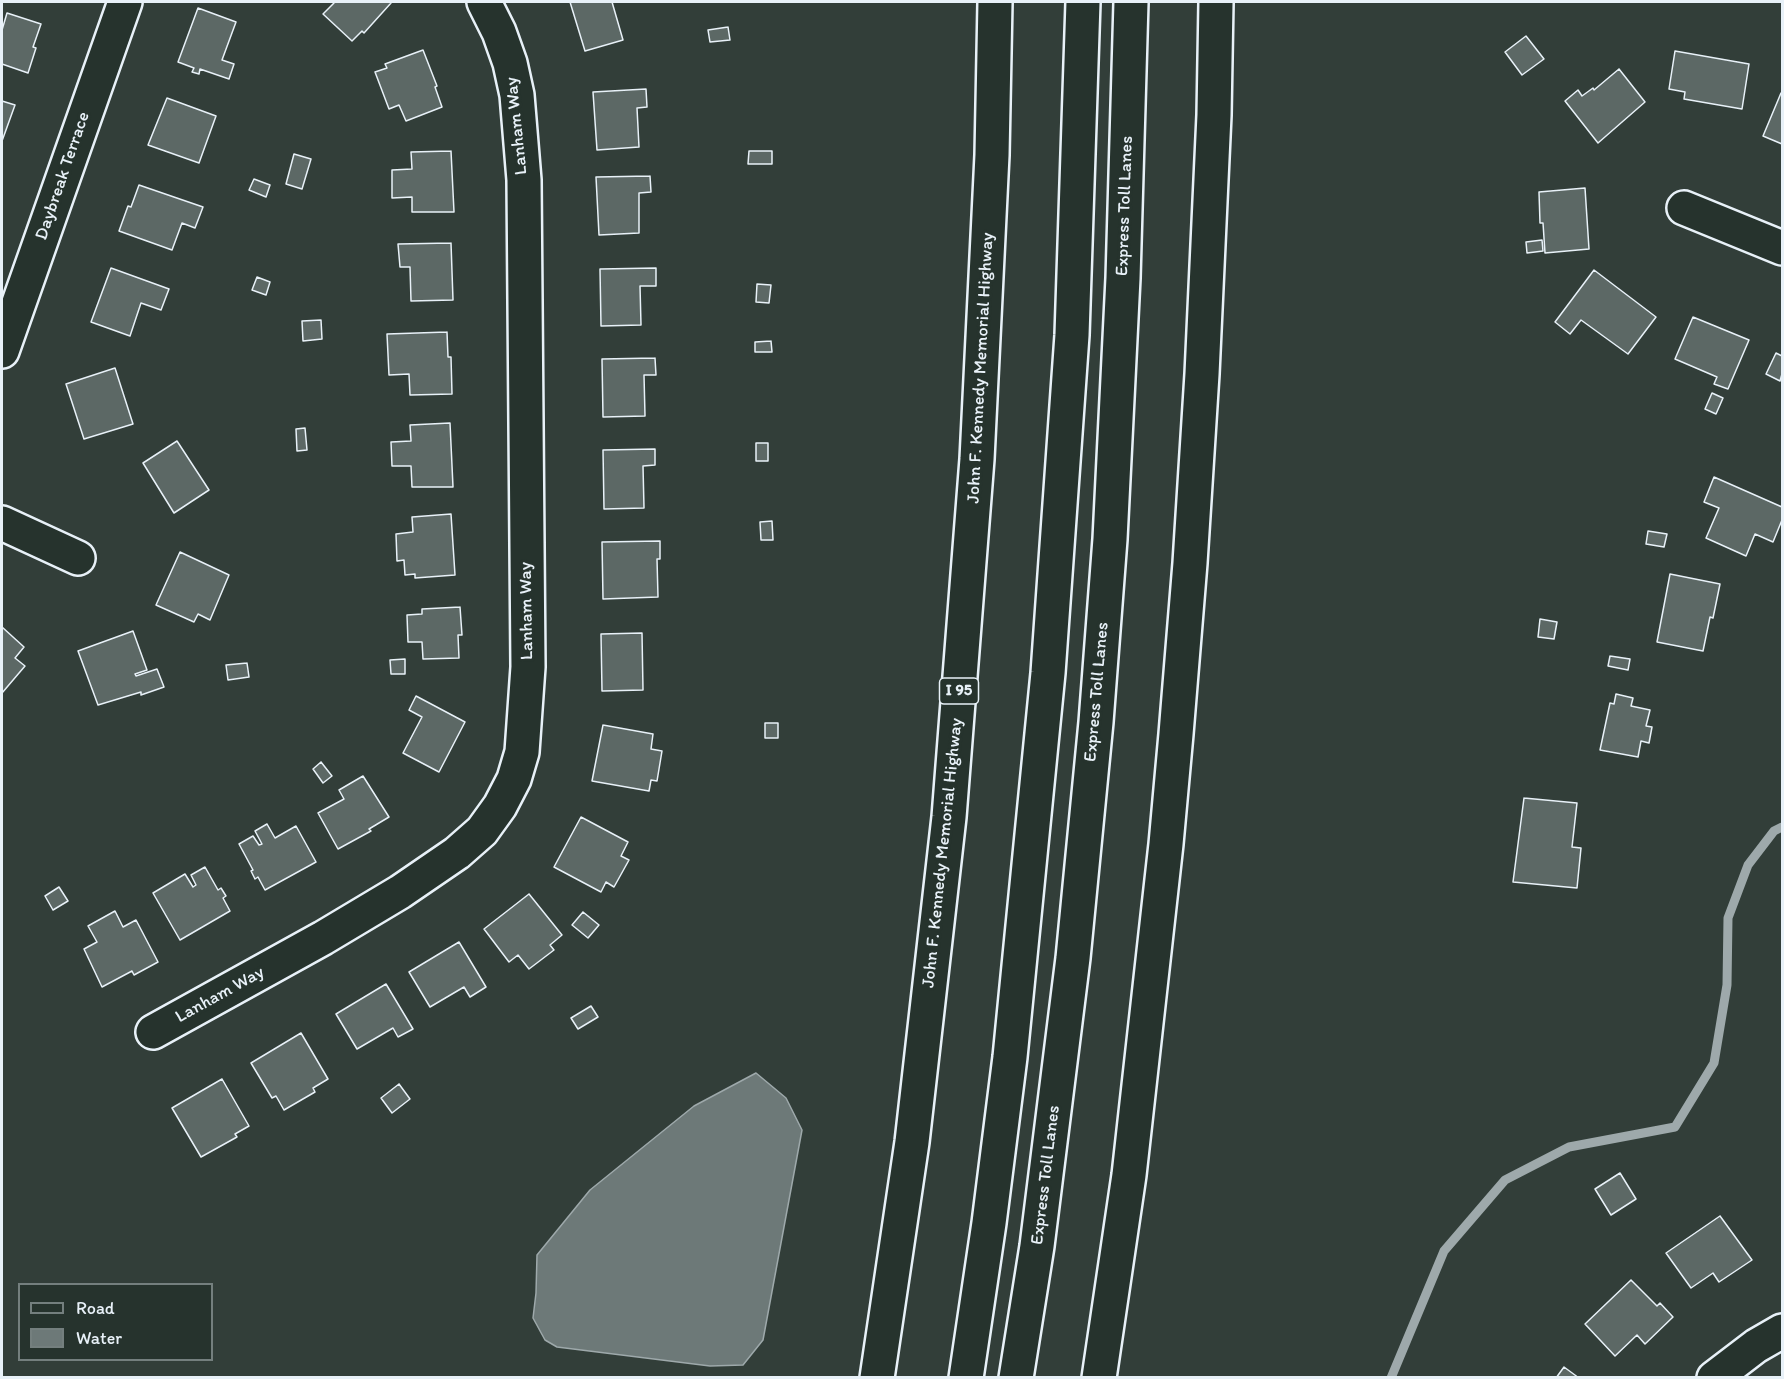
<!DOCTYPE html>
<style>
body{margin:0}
#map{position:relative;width:1784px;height:1379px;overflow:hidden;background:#323e39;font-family:Itim,sans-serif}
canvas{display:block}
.frame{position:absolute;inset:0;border:3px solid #e8f1f8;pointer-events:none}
.legend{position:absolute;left:18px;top:1283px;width:195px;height:78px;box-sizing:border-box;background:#26332d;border:2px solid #747f7e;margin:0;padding:8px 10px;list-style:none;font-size:18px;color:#e8f1f8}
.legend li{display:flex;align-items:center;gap:12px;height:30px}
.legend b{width:30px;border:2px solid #747f7e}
</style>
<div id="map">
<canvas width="1784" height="1379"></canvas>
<div class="frame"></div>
<ul class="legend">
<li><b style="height:8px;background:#26332d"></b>Road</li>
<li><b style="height:16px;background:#6d7978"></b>Water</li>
</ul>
</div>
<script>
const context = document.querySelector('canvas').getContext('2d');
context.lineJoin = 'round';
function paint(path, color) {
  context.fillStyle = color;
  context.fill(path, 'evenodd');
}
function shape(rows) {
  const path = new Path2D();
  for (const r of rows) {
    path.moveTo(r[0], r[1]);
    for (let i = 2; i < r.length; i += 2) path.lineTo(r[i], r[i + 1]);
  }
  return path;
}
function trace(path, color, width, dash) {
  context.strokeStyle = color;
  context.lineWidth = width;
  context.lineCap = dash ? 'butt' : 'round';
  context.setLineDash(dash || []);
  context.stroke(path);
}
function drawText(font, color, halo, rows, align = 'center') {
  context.font = font + ' Itim,sans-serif';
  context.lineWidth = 6;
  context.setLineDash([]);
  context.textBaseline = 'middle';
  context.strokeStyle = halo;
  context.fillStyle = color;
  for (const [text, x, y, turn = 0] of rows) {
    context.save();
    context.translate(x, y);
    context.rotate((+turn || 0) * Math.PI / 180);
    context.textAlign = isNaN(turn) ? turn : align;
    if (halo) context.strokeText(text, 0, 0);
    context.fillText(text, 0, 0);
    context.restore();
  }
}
const water = shape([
 [756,1073,786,1098,802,1130,763,1340,743,1365,710,1366,557,1347,545,1340,533,1318,536,1293,537,1255,590,1190,694,1106,756,1073]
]);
paint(water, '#6d7978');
trace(water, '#9ea9ab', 1.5);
trace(shape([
 [1391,1378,1444,1251,1505,1180,1569,1147,1675,1127,1714,1063,1727,985,1728,918,1748,865,1774,831,1782,827]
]), '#9ea9ab', 9);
const building = shape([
 [332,2,390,2,391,3,364,33,362,31,352,41,323,14,334,3,332,2],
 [570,2,612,2,623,40,585,51,570,2],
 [198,8,236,22,222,60,234,64,229,79,200,69,199,74,192,72,194,68,178,62,198,8],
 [7,13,41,24,33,47,36,48,28,73,2,64,2,30,7,13],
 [728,27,730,40,710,42,708,30,728,27],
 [1526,36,1544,59,1522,75,1505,52,1526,36],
 [423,50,437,86,435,87,442,107,406,121,399,105,389,109,375,72,387,68,385,64,423,50],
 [1675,51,1749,64,1742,109,1684,99,1685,92,1669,89,1675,51],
 [1619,69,1645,102,1598,143,1565,101,1578,90,1582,96,1593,88,1594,90,1619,69],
 [646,89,647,107,637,108,639,147,597,150,593,92,646,89],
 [1781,93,1782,94,1782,144,1763,136,1781,93],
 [167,98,216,116,199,163,148,145,167,98],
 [2,101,15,105,2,141,2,101],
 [451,151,454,212,412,212,412,197,392,198,392,170,412,169,411,152,451,151],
 [749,151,772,151,772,164,748,164,749,151],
 [294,154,311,159,302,189,286,184,294,154],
 [650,176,651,192,639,193,639,233,599,235,596,177,650,176],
 [254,179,270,185,266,197,249,190,254,179],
 [139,185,203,207,195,228,182,223,172,250,119,231,128,206,131,207,139,185],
 [1585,188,1589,249,1545,253,1543,223,1540,223,1539,192,1585,188],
 [1542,240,1543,251,1527,253,1526,242,1542,240],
 [451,243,453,300,411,301,410,267,400,267,398,244,451,243],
 [111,268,169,289,161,310,141,303,130,336,91,322,111,268],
 [656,268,656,286,640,286,641,325,601,326,600,269,656,268],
 [1594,270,1656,317,1628,354,1581,320,1570,334,1555,322,1594,270],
 [257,277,270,282,266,295,252,290,257,277],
 [757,284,771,285,769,303,756,302,757,284],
 [1693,317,1749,340,1728,389,1714,384,1717,377,1675,359,1693,317],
 [321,320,322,339,303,341,302,321,321,320],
 [447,332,448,357,451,357,452,394,410,395,409,374,389,375,387,334,447,332],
 [771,341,772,352,755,352,755,342,771,341],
 [1776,353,1782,356,1782,374,1780,381,1766,374,1776,353],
 [655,358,656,375,644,375,645,416,603,417,602,359,655,358],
 [115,368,133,424,84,439,66,384,115,368],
 [1712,393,1723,398,1716,414,1705,409,1712,393],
 [450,423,453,487,412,487,411,466,392,466,391,442,411,441,410,425,450,423],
 [305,428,307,450,297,451,296,429,305,428],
 [177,441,209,490,174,513,143,463,177,441],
 [756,443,768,443,768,461,756,461,756,443],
 [655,449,655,465,643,466,644,508,604,509,603,450,655,449],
 [1714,477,1782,507,1782,520,1773,542,1755,534,1746,556,1706,538,1719,508,1704,502,1714,477],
 [451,514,455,575,415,578,415,574,405,575,404,560,397,561,396,534,413,532,412,517,451,514],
 [772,521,773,540,761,540,760,522,772,521],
 [1648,531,1667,534,1664,547,1646,544,1648,531],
 [660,541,660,559,657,559,658,597,603,599,602,542,660,541],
 [180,552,229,575,210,620,198,614,194,622,156,605,180,552],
 [1670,574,1720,584,1713,618,1710,617,1703,651,1657,642,1670,574],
 [460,607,462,635,458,635,459,658,423,659,422,642,408,642,407,615,422,614,422,609,460,607],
 [1540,619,1557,622,1554,639,1538,637,1540,619],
 [2,627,24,647,15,658,25,666,2,693,2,627],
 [133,631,147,670,135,674,136,676,157,669,164,687,141,695,141,692,98,705,78,651,133,631],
 [642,633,643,690,602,691,601,634,642,633],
 [1610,656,1630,659,1628,670,1608,666,1610,656],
 [405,659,405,674,391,674,390,660,405,659],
 [247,663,249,677,228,680,226,665,247,663],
 [1616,694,1633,698,1631,706,1650,710,1646,726,1652,727,1649,743,1641,741,1638,757,1600,750,1610,703,1614,704,1616,694],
 [416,696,465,722,439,772,403,753,422,717,409,710,416,696],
 [765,723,778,723,778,738,765,738,765,723],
 [603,725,653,734,651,749,662,751,657,781,651,780,649,791,592,781,603,725],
 [321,762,332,776,323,783,313,769,321,762],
 [363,776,389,817,369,829,371,831,338,849,318,813,344,799,339,790,363,776],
 [1524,798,1577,803,1572,847,1581,848,1577,888,1513,882,1524,798],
 [581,817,628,842,621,856,629,860,614,887,606,882,601,892,554,867,581,817],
 [267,824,275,838,296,826,316,862,265,890,258,877,255,879,251,871,253,870,239,844,253,836,259,845,262,844,255,831,267,824],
 [205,867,218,890,221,888,226,896,223,898,230,911,180,940,153,893,185,874,193,887,196,885,191,875,205,867],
 [59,887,68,901,53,910,45,896,59,887],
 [529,894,562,935,550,945,554,950,529,969,518,955,509,962,484,929,529,894],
 [115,911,123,927,136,920,158,962,134,975,132,971,102,987,84,949,97,942,88,926,115,911],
 [583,912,599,925,588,938,572,925,583,912],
 [459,942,486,987,470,997,464,987,430,1007,409,972,459,942],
 [386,984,413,1029,398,1037,393,1028,357,1049,336,1014,386,984],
 [591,1006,598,1017,578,1029,571,1018,591,1006],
 [301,1033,328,1079,313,1088,315,1092,284,1110,276,1096,272,1098,251,1063,301,1033],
 [222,1079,249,1126,235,1134,237,1137,201,1157,172,1108,222,1079],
 [399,1084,410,1099,392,1113,381,1098,399,1084],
 [1620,1173,1636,1199,1611,1215,1595,1189,1620,1173],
 [1720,1216,1752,1260,1719,1282,1713,1273,1691,1288,1666,1253,1720,1216],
 [1631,1280,1657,1306,1660,1303,1673,1317,1645,1344,1637,1335,1615,1356,1585,1324,1631,1280],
 [1564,1367,1579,1378,1556,1378,1564,1367]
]);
paint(building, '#5c6865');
trace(building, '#e8f1f8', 1.5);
const minor = shape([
 [1684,208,1782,248],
 [2,351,125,2],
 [2,523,78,558],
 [153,1032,323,938,400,892,457,853,482,831,500,806,514,779,522,752,528,667,524,180,517,95,510,63,499,32,484,2],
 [1714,1378,1756,1346,1782,1331]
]);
const highway = shape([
 [877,1378,912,1142,949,817,977,459,992,155,995,2],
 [966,1378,989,1223,1010,1057,1048,673,1072,335,1083,2],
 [1016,1378,1037,1246,1073,958,1096,722,1110,539,1123,278,1131,2],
 [1099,1378,1129,1175,1166,844,1176,734,1190,563,1202,374,1214,115,1216,2]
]);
trace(minor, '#e8f1f8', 38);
trace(highway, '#e8f1f8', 38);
trace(minor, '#26332d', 33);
trace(highway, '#26332d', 33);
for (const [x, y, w] of [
 [959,691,39]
]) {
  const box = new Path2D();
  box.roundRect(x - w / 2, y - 13, w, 26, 4.5);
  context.fillStyle = '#26332d';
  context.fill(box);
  trace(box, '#e8f1f8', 1.5);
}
drawText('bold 16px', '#e8f1f8', null, [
 ["I 95",959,691]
]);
drawText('18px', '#e8f1f8', '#26332d', [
 ["Lanham Way",517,126,-96],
 ["Daybreak Terrace",63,176,-71],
 ["Express Toll Lanes",1125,206,-88],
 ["John F. Kennedy Memorial Highway",981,368,-87],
 ["Lanham Way",527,611,-91],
 ["Express Toll Lanes",1097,692,-85],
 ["John F. Kennedy Memorial Highway",943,853,-84],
 ["Lanham Way",220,995,-29],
 ["Express Toll Lanes",1046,1175,-83]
]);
</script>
